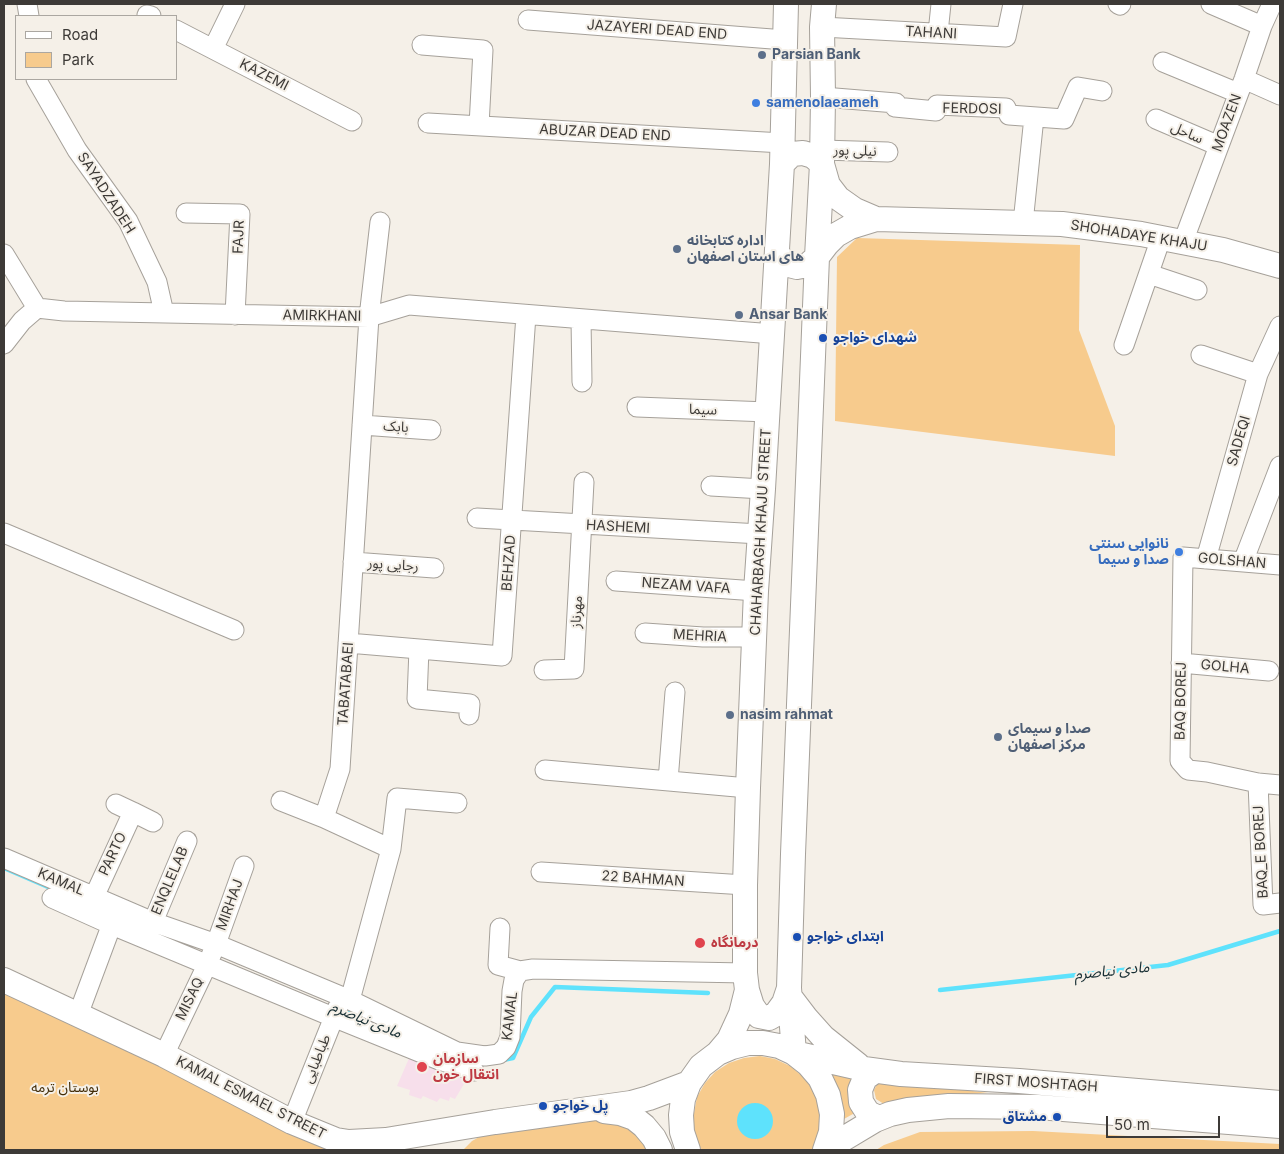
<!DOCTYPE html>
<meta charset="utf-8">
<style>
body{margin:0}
#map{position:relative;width:1284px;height:1154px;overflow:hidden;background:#f5f0e8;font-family:Inter,sans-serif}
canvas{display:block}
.frame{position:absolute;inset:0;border:5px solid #3d3a37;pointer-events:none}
.legend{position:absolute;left:15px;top:15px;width:162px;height:65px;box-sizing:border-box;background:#f5f0e8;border:1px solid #aba7a1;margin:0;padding:6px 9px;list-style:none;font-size:15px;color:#3d3a37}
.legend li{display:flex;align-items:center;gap:10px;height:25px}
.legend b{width:25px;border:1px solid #aba7a1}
.scale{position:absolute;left:1106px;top:1116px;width:114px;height:22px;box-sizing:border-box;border:2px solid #3d3a37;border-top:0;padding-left:6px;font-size:15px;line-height:18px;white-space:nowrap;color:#3d3a37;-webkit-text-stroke:4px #f5f0e8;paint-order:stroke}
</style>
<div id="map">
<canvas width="1284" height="1154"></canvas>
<div class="frame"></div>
<ul class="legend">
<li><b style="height:6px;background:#fff"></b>Road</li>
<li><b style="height:14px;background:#f7cb8d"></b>Park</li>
</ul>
<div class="scale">50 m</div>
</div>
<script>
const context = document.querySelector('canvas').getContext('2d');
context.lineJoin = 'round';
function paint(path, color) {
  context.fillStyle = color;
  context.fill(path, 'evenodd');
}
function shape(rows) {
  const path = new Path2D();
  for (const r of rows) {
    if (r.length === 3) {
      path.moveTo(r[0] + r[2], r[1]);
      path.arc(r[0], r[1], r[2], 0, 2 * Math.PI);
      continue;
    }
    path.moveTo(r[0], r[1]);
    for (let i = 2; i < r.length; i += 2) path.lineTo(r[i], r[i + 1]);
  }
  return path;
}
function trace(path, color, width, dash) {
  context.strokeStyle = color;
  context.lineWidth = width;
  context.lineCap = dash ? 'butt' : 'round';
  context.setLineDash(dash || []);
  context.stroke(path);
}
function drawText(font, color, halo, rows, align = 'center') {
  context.font = font + ' Inter,"Noto Sans Arabic",sans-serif';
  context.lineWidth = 4;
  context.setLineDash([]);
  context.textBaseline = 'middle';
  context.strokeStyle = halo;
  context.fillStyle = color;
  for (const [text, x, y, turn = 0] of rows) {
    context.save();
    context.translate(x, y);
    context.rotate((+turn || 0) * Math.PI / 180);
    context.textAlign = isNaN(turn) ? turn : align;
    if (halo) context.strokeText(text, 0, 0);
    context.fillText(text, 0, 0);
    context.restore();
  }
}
paint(shape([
 [410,1056,467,1079,455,1099,450,1097,449,1101,440,1098,437,1102,423,1096,421,1099,409,1095,410,1090,397,1086]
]), '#f7dfeb');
paint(shape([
 [857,238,1080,245,1079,330,1115,426,1115,456,835,421,837,257],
 [4,992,239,1103,334,1150,4,1150],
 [760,1056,775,1059,790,1066,802,1076,812,1088,818,1103,820,1119,819,1134,813,1150,702,1150,698,1144,694,1129,694,1113,697,1097,705,1083,715,1072,729,1063,744,1058],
 [832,1073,860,1076,860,1110,844,1119],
 [880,1079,988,1093,926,1096,884,1104,876,1099,874,1090],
 [597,1117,632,1128,651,1150,463,1150,472,1141,481,1136],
 [1033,1131,1280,1144,1280,1150,876,1150,884,1145,920,1132]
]), '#f7cb8d');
paint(shape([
 [755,1121,18]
]), '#5ee2fc');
trace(shape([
 [4,868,55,890],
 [940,990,1168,965,1280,931],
 [341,1010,374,1023],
 [503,1060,513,1058,531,1017,555,987,708,993]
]), '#5ee2fc', 4.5);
const minor = shape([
 [27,4,29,16],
 [1118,4,1120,5,1121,4],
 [1211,4,1262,26],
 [147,15,151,16],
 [528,20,785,40],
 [822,27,1006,37,1013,4],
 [176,30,352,121],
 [938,33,941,4],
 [422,45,483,50,479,126],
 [213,49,235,4],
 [1163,62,1238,93],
 [36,79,77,150,128,221,157,282,164,313],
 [1244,79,1280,95],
 [823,97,896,103,895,107,936,111,937,105,1006,108,1009,115,1064,119,1078,87,1102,91],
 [1156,119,1219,146],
 [428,123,783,143],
 [822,150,888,152],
 [186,213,240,214,235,315],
 [1023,223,1034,117],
 [1183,242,1244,79,1262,26,1272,4],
 [4,254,37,308],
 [1149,274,1197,290],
 [581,319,582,382],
 [4,344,22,321,37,308,64,311,369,317,409,305,773,334],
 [1124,345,1161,238],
 [1201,355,1258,374],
 [637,407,768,412],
 [362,425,431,430],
 [711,486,763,489],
 [477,518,760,534],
 [4,533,234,630],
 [1206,559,1258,374,1280,326],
 [353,562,434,568],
 [1243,562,1280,466],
 [1280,565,1183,557,1180,761,1188,770,1207,772,1258,783,1280,785],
 [616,581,756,591],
 [645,633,703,637,755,637],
 [348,643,502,656,526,315],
 [419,649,417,699,470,704,469,715],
 [1181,663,1269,671],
 [544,670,574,669,584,482],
 [545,770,748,788],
 [668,781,675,692],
 [1258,783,1263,905,1280,903],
 [281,801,324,818],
 [133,812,153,822],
 [391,849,397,798,457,803],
 [4,858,153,922,216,944,350,1000,457,1052,485,1056,499,1054,506,1047,510,1037,512,991,514,980,520,971,533,969,745,973],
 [541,872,745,885],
 [94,897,133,812,116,804],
 [52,898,112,925,333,1017,439,1060,474,1071],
 [153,922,187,841],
 [500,928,498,965,520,971],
 [350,1000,391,849,324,818,340,769,369,317,380,222],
 [78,1015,116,913],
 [164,1055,207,965,216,944,244,866],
 [292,1122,338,1007]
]);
const major = shape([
 [782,164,792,154,803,153,813,156,822,164,828,185,838,198,855,210,876,219],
 [778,254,785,264,797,267,808,265,817,257,827,244,836,235,850,227,876,219,1062,224,1141,234,1223,250,1280,266],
 [4,980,164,1055,292,1122,336,1140,349,1142,386,1140,495,1122,631,1103,649,1098,689,1083],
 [747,990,752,1006,759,1016,769,1018,776,1014,784,1003,789,988],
 [790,997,806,1018,823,1037,858,1065],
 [718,1053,729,1040,741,1014,747,990,745,973,745,885,748,788,756,591,763,489,782,164,786,4],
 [794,1053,789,988,793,854,817,257,822,164,823,97,822,27,824,4],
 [794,1053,864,1069,901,1074,1019,1081,1280,1103],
 [875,1071,865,1078,860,1090,861,1102,868,1113,879,1118],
 [604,1111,620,1113,634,1118,644,1126,654,1138,660,1150],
 [688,1150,682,1132,681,1115,683,1099,689,1083,701,1066,718,1053,732,1047,748,1043,763,1043,779,1046,794,1053,808,1064,820,1078,828,1095,832,1114,831,1132,825,1150],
 [825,1150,875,1120,890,1114,908,1110,949,1106,1038,1107,1280,1126]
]);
trace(minor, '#a6a19a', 21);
trace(major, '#a6a19a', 26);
trace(minor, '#fff', 19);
trace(major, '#fff', 24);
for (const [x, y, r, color] of [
 [762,55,5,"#5c6f8a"],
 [756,103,5,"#3f7fe0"],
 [677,249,5,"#5c6f8a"],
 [739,315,5,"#5c6f8a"],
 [823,338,5,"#1a4fb4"],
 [1179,552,5,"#3f7fe0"],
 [730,715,5,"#5c6f8a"],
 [998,737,5,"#5c6f8a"],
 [797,937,5,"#1a4fb4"],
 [700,943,6,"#e0444e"],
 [422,1067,6,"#e0444e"],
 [543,1106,5,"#1a4fb4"],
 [1057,1117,5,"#1a4fb4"]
]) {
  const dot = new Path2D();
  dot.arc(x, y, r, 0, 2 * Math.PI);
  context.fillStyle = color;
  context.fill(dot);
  trace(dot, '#f5f0e8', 2);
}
drawText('14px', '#3d3a37', '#f5f0e8', [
 ["JAZAYERI DEAD END",657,30,4],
 ["TAHANI",931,33,3],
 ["KAZEMI",264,75,27],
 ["FERDOSI",972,109,1],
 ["MOAZEN",1227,123,-70],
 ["ABUZAR DEAD END",605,133,3],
 ["ساحل",1187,133,24],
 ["نیلی پور",855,151,2],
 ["SAYADZADEH",106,193,57],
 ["SHOHADAYE KHAJU",1139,236,9],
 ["FAJR",239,237,-88],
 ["AMIRKHANI",322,316,1],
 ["سیما",703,410,2],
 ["بابک",396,427,4],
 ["SADEQI",1239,441,-74],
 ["HASHEMI",618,527,3],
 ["CHAHARBAGH KHAJU STREET",761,532,-87],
 ["GOLSHAN",1232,561,5],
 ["BEHZAD",509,563,-86],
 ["رجایی پور",393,565,4],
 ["NEZAM VAFA",686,586,4],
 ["مهرناز",577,612,-87],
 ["MEHRIA",700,636,3],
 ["GOLHA",1225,667,5],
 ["TABATABAEI",346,684,-86],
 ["BAQ BOREJ",1181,701,-89],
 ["BAQ_E BOREJ",1261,852,-93],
 ["PARTO",113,854,-65],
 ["22 BAHMAN",643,879,4],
 ["ENQLELAB",170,881,-67],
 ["KAMAL",61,882,23],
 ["MIRHAJ",230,905,-70],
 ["MISAQ",190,999,-64],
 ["KAMAL",510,1016,-83],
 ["طباطبایی",317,1059,-68],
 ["FIRST MOSHTAGH",1036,1083,4],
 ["KAMAL ESMAEL STREET",251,1098,27]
]);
drawText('bold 14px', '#4e5e75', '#f5f0e8', [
 ["Parsian Bank",772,55],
 ["اداره کتابخانه",687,241],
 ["های استان اصفهان",687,257],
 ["Ansar Bank",749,315],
 ["nasim rahmat",740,715],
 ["صدا و سیمای",1008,729],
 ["مرکز اصفهان",1008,745]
], 'left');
drawText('bold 14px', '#366cbe', '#f5f0e8', [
 ["samenolaeameh",766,103],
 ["نانوایی سنتی",1169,544,"right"],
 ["صدا و سیما",1169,560,"right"]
], 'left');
drawText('bold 14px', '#164399', '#f5f0e8', [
 ["شهدای خواجو",833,338],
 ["ابتدای خواجو",807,937],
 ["پل خواجو",553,1106],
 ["مشتاق",1047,1117,"right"]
], 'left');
drawText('bold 14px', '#be3a42', '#f5f0e8', [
 ["درمانگاه",711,943],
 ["سازمان",433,1059],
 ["انتقال خون",433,1075]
], 'left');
drawText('14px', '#422c07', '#f5f0e8', [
 ["بوستان ترمه",65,1088]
]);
drawText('italic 15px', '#172e33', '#f5f0e8', [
 ["مادی نیاصرم",1112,971,-6],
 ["مادی نیاصرم",366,1020,22]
]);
</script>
